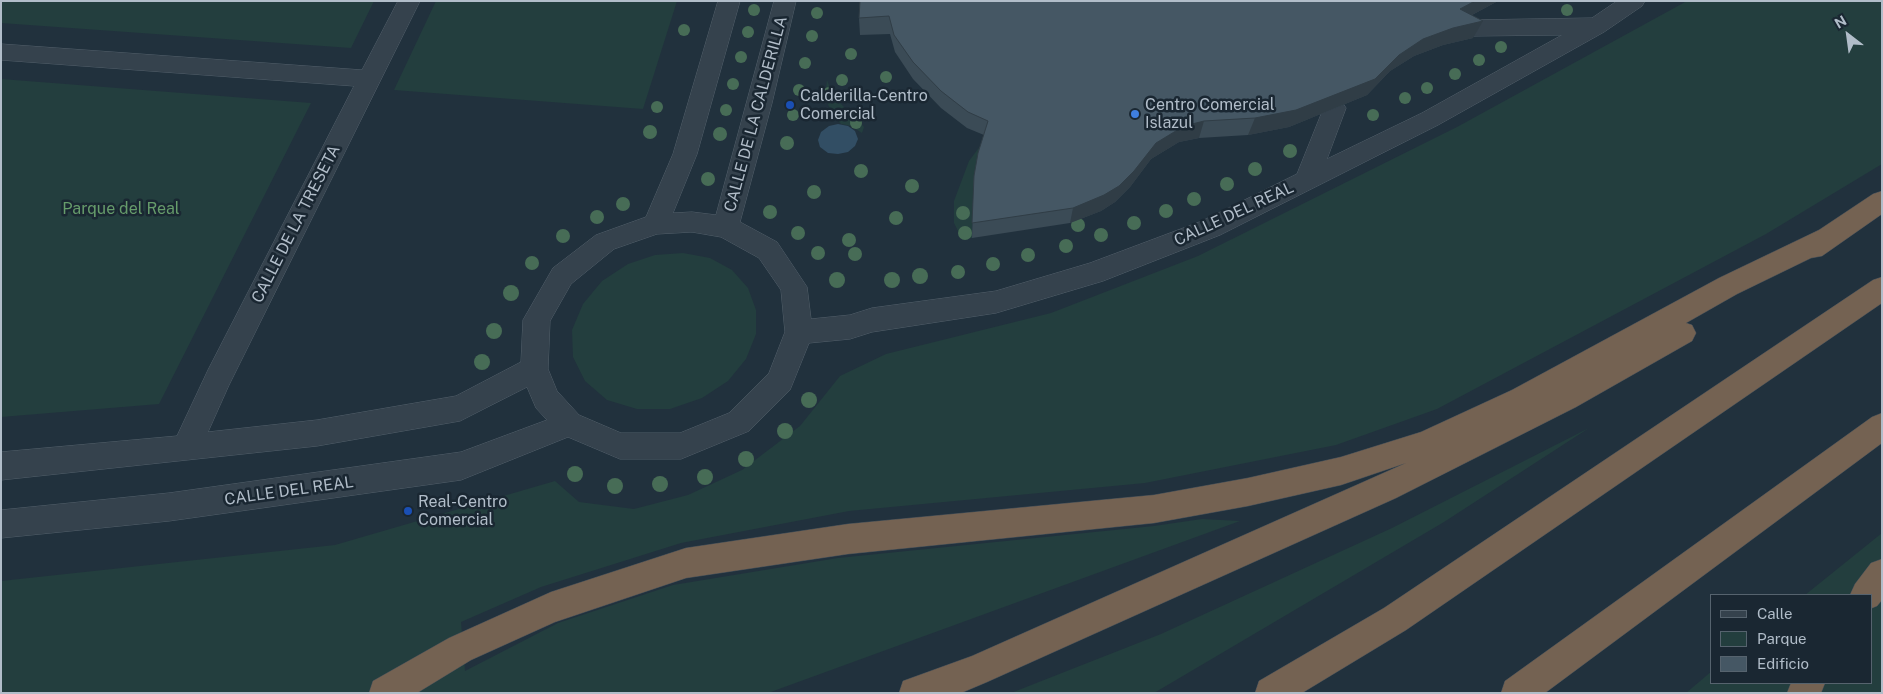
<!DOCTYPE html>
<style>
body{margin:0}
#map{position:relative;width:1883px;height:694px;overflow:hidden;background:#21313d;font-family:"Public Sans",sans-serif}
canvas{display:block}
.frame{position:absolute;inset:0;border:2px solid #b1bdc9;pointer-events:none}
.legend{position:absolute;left:1710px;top:594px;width:162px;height:90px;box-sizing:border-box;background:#1a2732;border:1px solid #56636e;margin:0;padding:6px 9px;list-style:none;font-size:15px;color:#b1bdc9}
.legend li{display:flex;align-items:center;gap:10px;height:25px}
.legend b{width:25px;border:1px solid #56636e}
.north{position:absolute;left:1823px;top:10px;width:50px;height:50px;-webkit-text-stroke:4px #1a2732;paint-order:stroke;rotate:330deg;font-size:14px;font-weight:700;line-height:20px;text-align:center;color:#b1bdc9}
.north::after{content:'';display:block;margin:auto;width:18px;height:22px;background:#b1bdc9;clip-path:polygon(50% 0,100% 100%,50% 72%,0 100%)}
</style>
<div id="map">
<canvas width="1883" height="694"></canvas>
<div class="frame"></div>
<ul class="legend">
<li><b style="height:6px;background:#35424d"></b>Calle</li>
<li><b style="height:14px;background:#233e3e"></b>Parque</li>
<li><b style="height:14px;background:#455764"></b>Edificio</li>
</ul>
<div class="north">N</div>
</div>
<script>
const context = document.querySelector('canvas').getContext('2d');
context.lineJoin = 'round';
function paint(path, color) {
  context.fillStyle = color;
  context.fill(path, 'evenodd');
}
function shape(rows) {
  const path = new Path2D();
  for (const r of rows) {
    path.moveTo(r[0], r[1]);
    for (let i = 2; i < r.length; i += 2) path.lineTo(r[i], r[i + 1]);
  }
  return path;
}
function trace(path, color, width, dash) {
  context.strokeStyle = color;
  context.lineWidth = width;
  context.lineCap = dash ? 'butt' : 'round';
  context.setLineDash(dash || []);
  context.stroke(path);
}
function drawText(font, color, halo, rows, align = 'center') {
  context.font = font + ' "Public Sans",sans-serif';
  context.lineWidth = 5;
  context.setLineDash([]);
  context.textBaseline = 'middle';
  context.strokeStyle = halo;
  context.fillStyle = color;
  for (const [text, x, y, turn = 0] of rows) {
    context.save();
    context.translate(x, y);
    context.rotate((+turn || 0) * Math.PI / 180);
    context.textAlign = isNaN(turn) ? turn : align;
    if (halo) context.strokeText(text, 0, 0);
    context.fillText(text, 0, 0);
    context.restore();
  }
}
paint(shape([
 [1,1,374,1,351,48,1,23],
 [436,1,677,1,643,109,394,90],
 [1687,1,1882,1,1882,164,1766,234,1437,409,1336,445,1145,483,849,511,681,543,541,587,461,622,465,671,558,623,673,585,838,558,1154,526,1202,519,1240,521,768,693,1,693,1,581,335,545,555,481,579,502,634,509,688,495,742,470,800,426,840,376,886,354,1051,313,1198,256,1457,127],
 [1,79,311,103,159,404,1,417],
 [827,80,833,96,864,127,862,133,851,126,841,124,832,114,825,97],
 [987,137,973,192,972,238,962,239,954,223,954,201,969,161],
 [683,253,710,258,732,270,748,288,756,310,756,334,746,359,728,381,702,398,670,409,637,409,607,400,585,381,573,357,572,330,583,304,602,281,628,264,655,255],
 [1589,428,1444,522,1154,693,1011,693,1161,634,1392,528],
 [1882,533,1882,693,1686,693,1712,671,1712,683,1872,683,1872,595,1805,595]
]), '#233e3e');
paint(shape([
 [838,124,848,126,855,131,858,139,855,146,848,152,838,154,828,153,820,147,818,140,821,132,829,126]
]), '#324e64');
const minor = shape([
 [398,1,420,1,229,385,208,432,317,420,456,396,521,362,523,320,553,268,596,235,646,217,673,154,718,1,740,1,697,154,673,213,692,212,716,215,774,1,796,1,772,103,740,222,777,242,807,287,811,319,850,315,872,308,996,291,1090,263,1202,221,1297,174,1326,102,1334,99,1342,102,1346,108,1327,159,1422,113,1562,35,1471,36,1459,39,1451,37,1448,31,1451,25,1471,20,1592,18,1617,1,1645,1,1642,6,1604,32,1438,125,1220,235,1103,281,996,313,872,332,850,339,809,343,790,390,749,431,681,459,620,459,568,437,461,480,169,521,1,538,1,510,169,493,461,452,547,420,536,408,527,387,460,421,317,446,1,480,1,452,177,436,208,370,354,86,1,60,1,44,362,70,398,1],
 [692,232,721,237,759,258,781,290,785,332,769,373,729,413,680,433,621,433,579,415,557,391,548,369,550,321,571,284,614,249,657,234,692,232]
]);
const highway = shape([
 [1882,191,1882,214,1822,256,1811,258,1737,294,1686,323,1692,325,1696,333,1692,341,1576,407,1396,498,987,682,961,693,899,693,903,681,972,656,1406,463,1341,485,1248,506,1154,523,848,554,686,578,555,622,471,660,417,693,369,693,373,681,449,638,551,592,686,548,848,524,1154,495,1248,478,1341,457,1421,432,1512,390,1719,278,1819,230,1873,194,1882,191],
 [1882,277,1882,303,1406,630,1302,693,1255,693,1259,681,1384,608,1873,280,1882,277],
 [1882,413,1882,443,1545,693,1501,693,1505,681,1872,417,1882,413],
 [1882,559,1882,600,1877,606,1872,608,1872,595,1850,595,1855,584,1871,563,1882,559],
 [1791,683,1825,683,1821,693,1787,693,1791,683]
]);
trace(minor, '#53606b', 1);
trace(highway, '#404d58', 1);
paint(minor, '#35424d');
paint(highway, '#746252');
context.fillStyle = '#476c56';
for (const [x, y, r] of [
 [754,10,6],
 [1567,10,6],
 [817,13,6],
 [684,30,6],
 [748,32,6],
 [812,36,6],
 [1501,47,6],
 [851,54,6],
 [741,57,6],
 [1479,60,6],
 [805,63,6],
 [1455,74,6],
 [886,77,6],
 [842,80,6],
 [733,84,6],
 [1427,88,6],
 [799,90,6],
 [829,93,6],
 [1405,98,6],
 [657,107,6],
 [726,110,6],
 [793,115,6],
 [1373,115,6],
 [856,123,6],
 [650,132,7],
 [720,134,7],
 [787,143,7],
 [1290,151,7],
 [1255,169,7],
 [861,171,7],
 [708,179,7],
 [1227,184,7],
 [912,186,7],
 [814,192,7],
 [1194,199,7],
 [623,204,7],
 [1166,211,7],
 [770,212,7],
 [963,213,7],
 [597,217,7],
 [896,218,7],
 [1134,223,7],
 [1078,225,7],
 [798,233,7],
 [965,233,7],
 [1101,235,7],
 [563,236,7],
 [849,240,7],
 [1066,246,7],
 [818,253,7],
 [855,254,7],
 [1028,255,7],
 [532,263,7],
 [993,264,7],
 [958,272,7],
 [920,276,8],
 [837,280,8],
 [892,280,8],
 [511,293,8],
 [494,331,8],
 [482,362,8],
 [809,400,8],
 [785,431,8],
 [746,459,8],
 [575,474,8],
 [705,477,8],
 [660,484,8],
 [615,486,8]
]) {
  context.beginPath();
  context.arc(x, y, r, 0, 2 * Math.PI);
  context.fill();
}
paint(shape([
 [860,1,1498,1,1472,15,1473,38,1443,45,1414,56,1390,71,1367,95,1289,127,1248,135,1199,138,1179,142,1151,159,1130,187,1115,202,1101,211,1070,223,972,238,974,176,984,135,967,128,941,108,913,79,895,52,890,34,860,35,859,18]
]), '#3b4b56');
paint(shape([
 [1475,1,1498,1,1451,26,1460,9],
 [1483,21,1473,38,1443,45,1414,56,1390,71,1367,95,1289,127,1248,135,1255,118,1399,55,1423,39,1453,28],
 [1204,121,1199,138,1179,142,1151,159,1130,187,1115,202,1101,211,1070,223,1073,208,1156,143,1184,126]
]), '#303d46');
const building = shape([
 [860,1,1475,1,1460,9,1483,21,1453,28,1423,39,1399,55,1375,79,1296,110,1255,118,1204,121,1184,126,1156,143,1134,171,1119,186,1104,195,1073,208,972,223,974,176,978,153,988,121,968,112,941,91,913,62,894,35,889,16,859,18,860,1]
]);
paint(building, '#455764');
trace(building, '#303d46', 1);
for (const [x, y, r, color] of [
 [790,105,5,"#1a4fb4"],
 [1135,114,5,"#3f7fe0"],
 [408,511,5,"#1a4fb4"]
]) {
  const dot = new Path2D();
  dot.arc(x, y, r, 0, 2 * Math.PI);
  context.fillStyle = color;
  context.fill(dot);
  trace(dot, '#1a2732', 2);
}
drawText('16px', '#b1bdc9', '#1a2732', [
 ["Calderilla-Centro",800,96],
 ["Comercial",800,114],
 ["Centro Comercial",1145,105],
 ["Islazul",1145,123],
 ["Real-Centro",418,502],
 ["Comercial",418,520]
], 'left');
drawText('16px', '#b1bdc9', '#1a2732', [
 ["CALLE DE LA CALDERILLA",756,114,-75],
 ["CALLE DEL REAL",1234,214,-25],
 ["CALLE DE LA TRESETA",296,224,-63],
 ["CALLE DEL REAL",289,491,-8]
]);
drawText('16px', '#669c6b', '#1a2732', [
 ["Parque del Real",121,209]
]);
</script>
